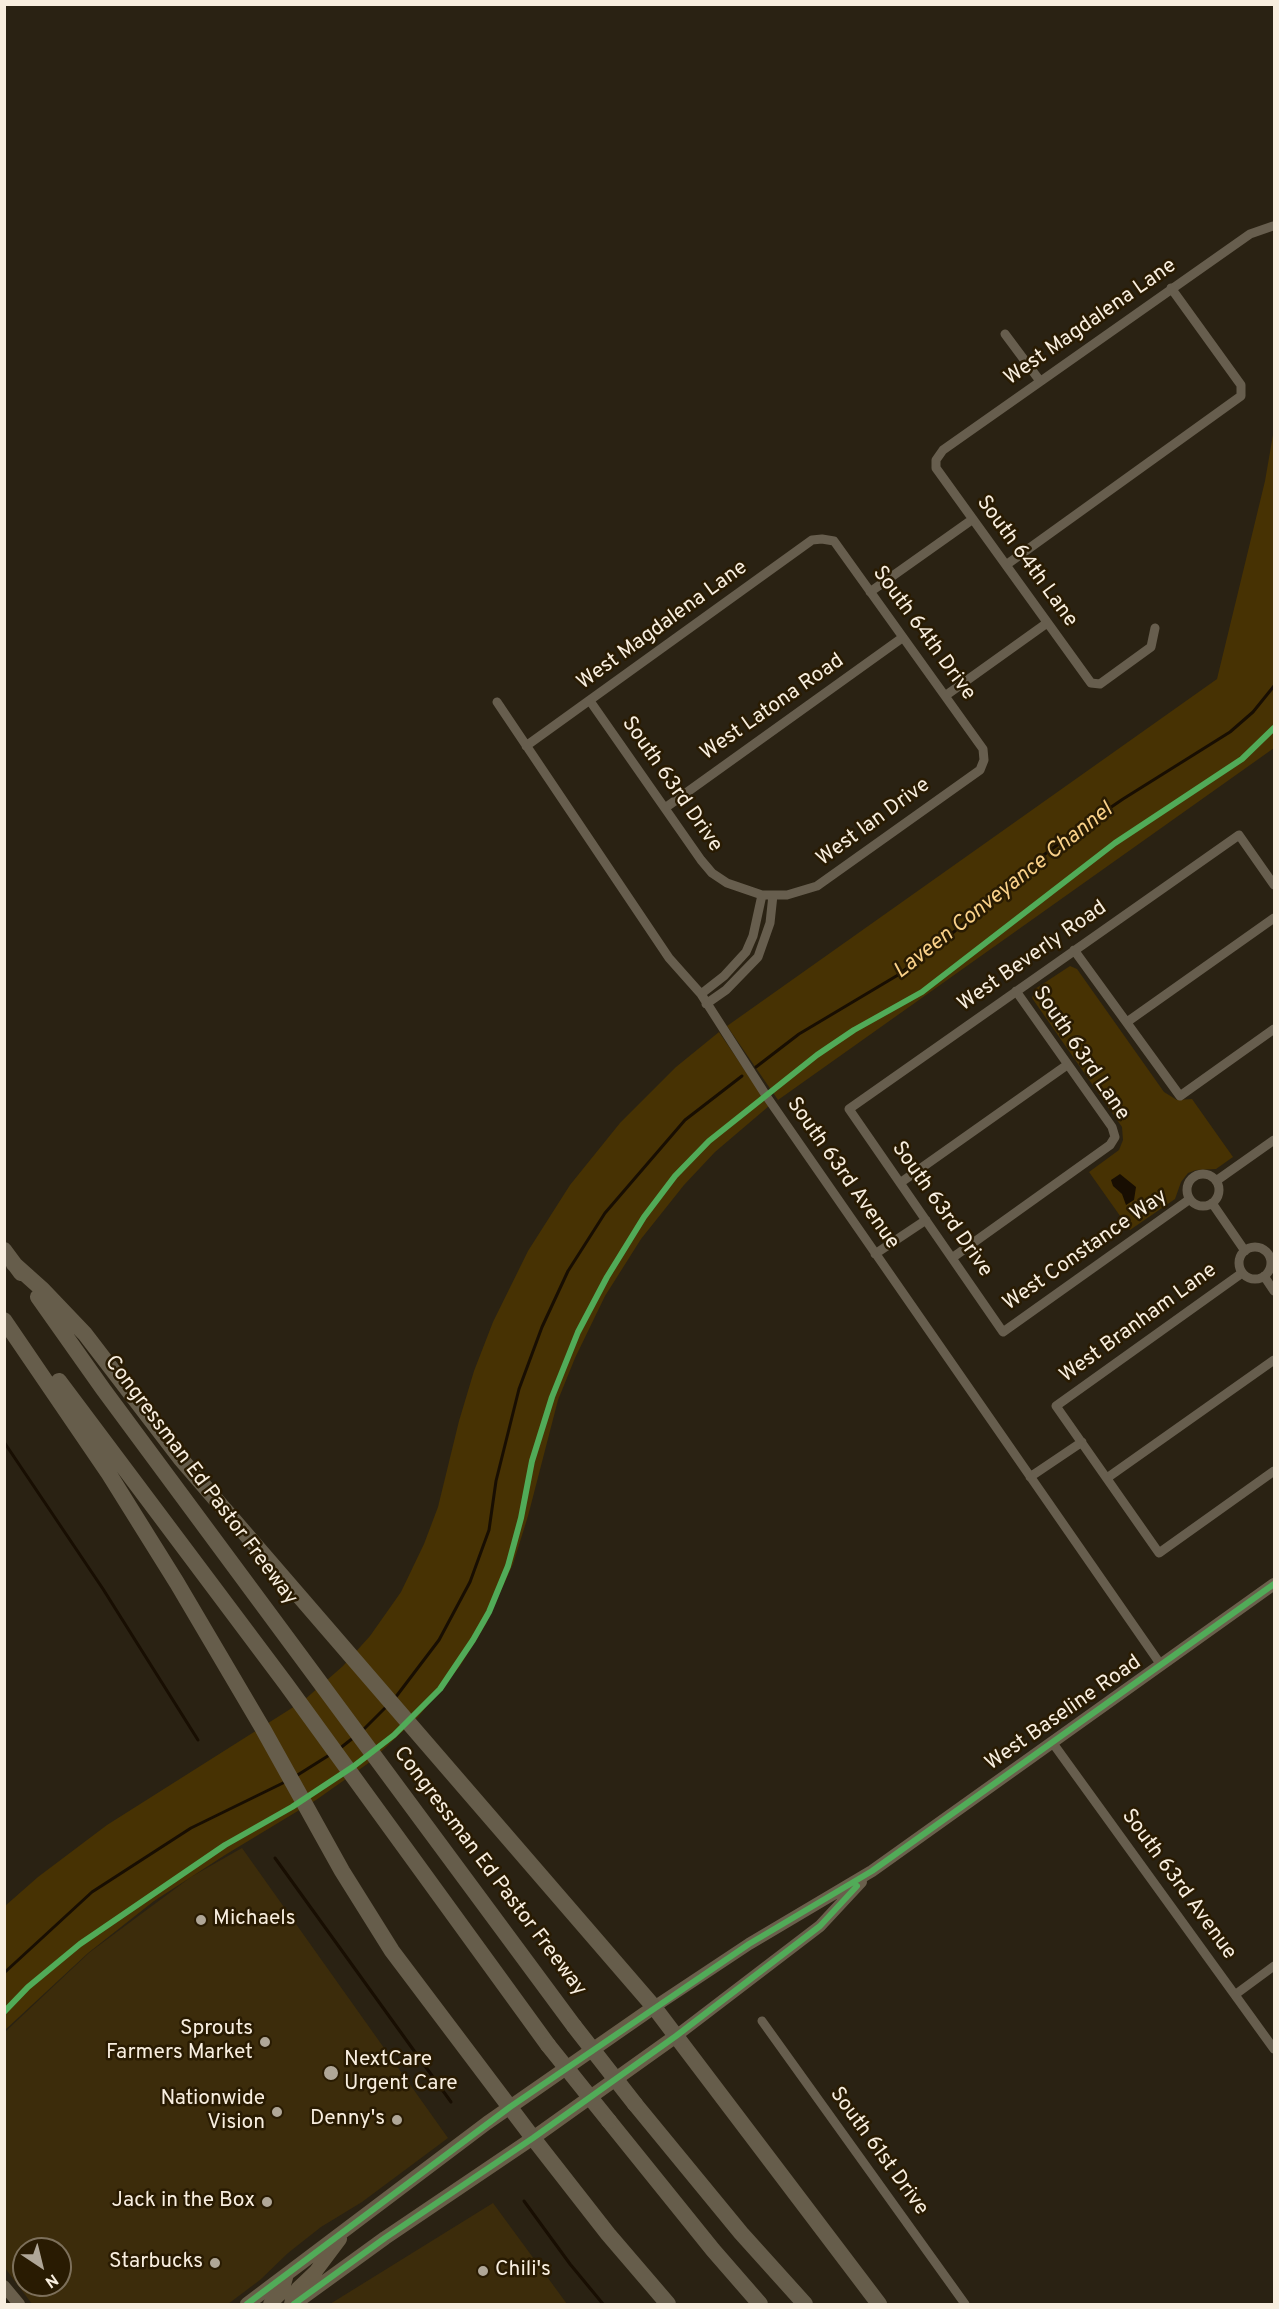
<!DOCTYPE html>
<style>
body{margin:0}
#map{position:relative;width:1279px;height:2309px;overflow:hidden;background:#2a2213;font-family:Overpass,sans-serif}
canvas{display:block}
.frame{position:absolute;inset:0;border:6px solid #f8eedf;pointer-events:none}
.north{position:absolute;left:12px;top:2237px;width:60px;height:60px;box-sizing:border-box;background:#291b02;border:2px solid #7c6f5a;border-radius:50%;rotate:145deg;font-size:16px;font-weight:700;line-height:24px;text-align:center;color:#f8eedf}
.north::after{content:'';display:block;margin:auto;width:21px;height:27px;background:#b0a798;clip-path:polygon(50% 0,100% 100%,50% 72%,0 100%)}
</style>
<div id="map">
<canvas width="1279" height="2309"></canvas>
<div class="frame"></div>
<div class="north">N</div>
</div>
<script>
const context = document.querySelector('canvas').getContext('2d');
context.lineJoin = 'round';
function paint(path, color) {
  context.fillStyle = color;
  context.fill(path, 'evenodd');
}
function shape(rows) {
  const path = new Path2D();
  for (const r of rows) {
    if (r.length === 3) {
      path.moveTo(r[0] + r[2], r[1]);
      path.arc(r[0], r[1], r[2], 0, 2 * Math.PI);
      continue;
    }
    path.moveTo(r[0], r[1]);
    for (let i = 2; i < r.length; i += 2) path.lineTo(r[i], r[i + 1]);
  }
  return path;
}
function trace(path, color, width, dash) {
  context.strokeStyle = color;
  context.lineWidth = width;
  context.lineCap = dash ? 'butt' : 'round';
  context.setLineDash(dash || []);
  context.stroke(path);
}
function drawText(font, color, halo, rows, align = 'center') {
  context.font = font + ' Overpass,sans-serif';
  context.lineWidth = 5;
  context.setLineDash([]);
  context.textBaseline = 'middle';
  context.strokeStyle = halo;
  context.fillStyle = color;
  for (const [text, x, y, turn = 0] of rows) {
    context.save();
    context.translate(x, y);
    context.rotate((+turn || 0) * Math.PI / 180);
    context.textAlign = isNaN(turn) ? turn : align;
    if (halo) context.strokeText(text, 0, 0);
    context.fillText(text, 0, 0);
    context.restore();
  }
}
paint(shape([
 [242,1848,448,2138,362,2202,321,2227,288,2253,260,2280,228,2304,32,2304,5,2268,5,2032,90,1952,191,1877],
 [24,2249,60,2249,60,2285,24,2285],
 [493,2203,567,2304,330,2304]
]), '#3c2c0b');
paint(shape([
 [1274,429,1274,748,778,1100,727,1026,1217,679,1265,481],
 [1070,966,1077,969,1164,1092,1177,1100,1192,1099,1233,1157,1216,1169,1196,1170,1188,1173,1181,1182,1175,1199,1130,1230,1089,1172,1119,1150,1123,1140,1122,1127,1032,998,1035,989],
 [719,1032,769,1106,715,1152,684,1185,641,1239,605,1296,575,1358,558,1400,528,1516,513,1564,486,1624,460,1666,418,1717,370,1762,316,1800,225,1855,154,1901,88,1953,5,2030,5,1906,38,1877,107,1825,303,1701,343,1666,370,1636,401,1592,424,1544,438,1507,459,1421,474,1371,493,1322,528,1251,570,1185,620,1123,676,1067]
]), '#473203');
paint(shape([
 [1120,1174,1136,1187,1134,1200,1126,1205,1122,1194,1113,1186,1111,1180]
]), '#180e02');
trace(shape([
 [756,1067,799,1034,898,975,955,931,1026,868,1079,829,1123,799,1230,732,1253,712,1274,686],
 [4,1442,103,1589,198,1740],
 [395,1698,439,1640,470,1582,489,1530,496,1481,519,1389,542,1327,568,1271,605,1213,685,1120,742,1076],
 [363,1730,386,1707],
 [339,1749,353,1738],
 [296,1776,331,1754],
 [275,1858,451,2102],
 [4,1973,92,1892,191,1828,285,1782],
 [524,2201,570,2264,603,2304]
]), '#180e02', 3);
trace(shape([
 [1005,334,1040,381],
 [1006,565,1241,396,1241,385,1171,288],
 [870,592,973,519],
 [1155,628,1151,647,1100,684,1091,683,936,468,936,460,943,450,1250,234,1273,226],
 [945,696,1047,623],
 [497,702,669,958,701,994,767,1097,1161,1665],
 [526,746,812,540,822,539,834,541,983,749,984,760,980,770,817,886,787,895,762,895,727,883,712,873,701,860,590,701],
 [665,808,902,638],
 [1074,950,1180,1096,1274,1029],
 [701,994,724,976,746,952,753,936,762,895],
 [706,1004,726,990,758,957,770,923,773,895],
 [1127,1022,1274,918],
 [1203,1190,16],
 [1216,1181,1274,1140],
 [900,1183,1067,1065],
 [1190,1199,1003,1332,849,1109,1239,835,1274,885],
 [1212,1203,1245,1251],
 [1255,1263,16],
 [875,1254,926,1220],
 [952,1258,1110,1145,1115,1137,1112,1127,1016,991],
 [1242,1273,1056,1406,1159,1553,1274,1471],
 [1264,1276,1274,1291],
 [1030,1477,1082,1442],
 [1107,1478,1274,1360],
 [1052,1742,1274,2049],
 [1236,1994,1274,1966],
 [762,2021,965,2304]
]), '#675e4e', 9);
trace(shape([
 [654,2007,749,1944,872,1871,1274,1584],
 [676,2036,820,1926,861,1882],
 [4,2286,19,2304]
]), '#6a5f4c', 12);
trace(shape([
 [247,2304,487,2123,654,2007],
 [270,2304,282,2292,287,2274],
 [291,2304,293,2295,298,2288,316,2271,340,2239],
 [294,2304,385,2238,533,2138,676,2036]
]), '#685d48', 14);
trace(shape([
 [4,1250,21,1273],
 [14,1264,43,1290,85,1334,180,1458,654,2007,879,2304],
 [38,1297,103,1389,574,2026],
 [4,1320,109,1474,177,1583,263,1729,342,1871,392,1951,533,2138,608,2234,668,2304],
 [59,1381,286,1684,548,2045],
 [635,2104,741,2233,805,2304],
 [609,2121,713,2250,760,2304]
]), '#665d4b', 16);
trace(shape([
 [574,2026,635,2104],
 [548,2045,609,2121]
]), '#665d4b', 16);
trace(shape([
 [4,2012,28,1987,80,1944,225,1845,292,1807,354,1766,394,1735,440,1689,473,1640,489,1612,508,1566,521,1518,532,1461,552,1397,578,1332,607,1277,644,1217,675,1176,709,1141,817,1055,854,1030,922,992,1115,843,1242,759,1274,728],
 [247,2304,510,2107,749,1944,872,1871,1274,1584],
 [294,2304,385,2238,533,2138,676,2036,820,1926,857,1886]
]), '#51ab58', 6);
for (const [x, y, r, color] of [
 [201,1920,6,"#b0a798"],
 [265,2042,6,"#b0a798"],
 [331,2073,8,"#b0a798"],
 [277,2112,6,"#b0a798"],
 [397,2120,6,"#b0a798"],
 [267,2202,6,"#b0a798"],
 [215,2263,6,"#b0a798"],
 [483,2271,6,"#b0a798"]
]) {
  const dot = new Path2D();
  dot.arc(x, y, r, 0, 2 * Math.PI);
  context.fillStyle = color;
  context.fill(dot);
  trace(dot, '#291b02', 2);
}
drawText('21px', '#f8eedf', '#291b02', [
 ["West Magdalena Lane",1091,323,-35],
 ["South 64th Lane",1026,562,54],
 ["West Magdalena Lane",663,626,-36],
 ["South 64th Drive",923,634,54],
 ["West Latona Road",773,708,-35],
 ["South 63rd Drive",671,785,55],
 ["West Ian Drive",874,823,-36],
 ["West Beverly Road",1033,957,-35],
 ["South 63rd Lane",1080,1054,56],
 ["South 63rd Avenue",842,1174,55],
 ["South 63rd Drive",941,1210,55],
 ["West Constance Way",1086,1251,-35],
 ["West Branham Lane",1139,1324,-36],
 ["Congressman Ed Pastor Freeway",200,1481,53],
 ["West Baseline Road",1064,1714,-35],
 ["Congressman Ed Pastor Freeway",489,1872,53],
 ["South 63rd Avenue",1178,1885,54],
 ["South 61st Drive",878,2152,54]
]);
drawText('21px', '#f8eedf', '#291b02', [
 ["Michaels",213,1920,"left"],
 ["Sprouts",253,2030],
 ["Farmers Market",253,2054],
 ["NextCare",344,2061,"left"],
 ["Urgent Care",344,2085,"left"],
 ["Nationwide",265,2100],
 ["Vision",265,2124],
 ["Denny's",385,2120],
 ["Jack in the Box",255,2202],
 ["Starbucks",203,2263],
 ["Chili's",495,2271,"left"]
], 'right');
drawText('italic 22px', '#fad189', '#291b02', [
 ["Laveen Conveyance Channel",1004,892,-38]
]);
</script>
